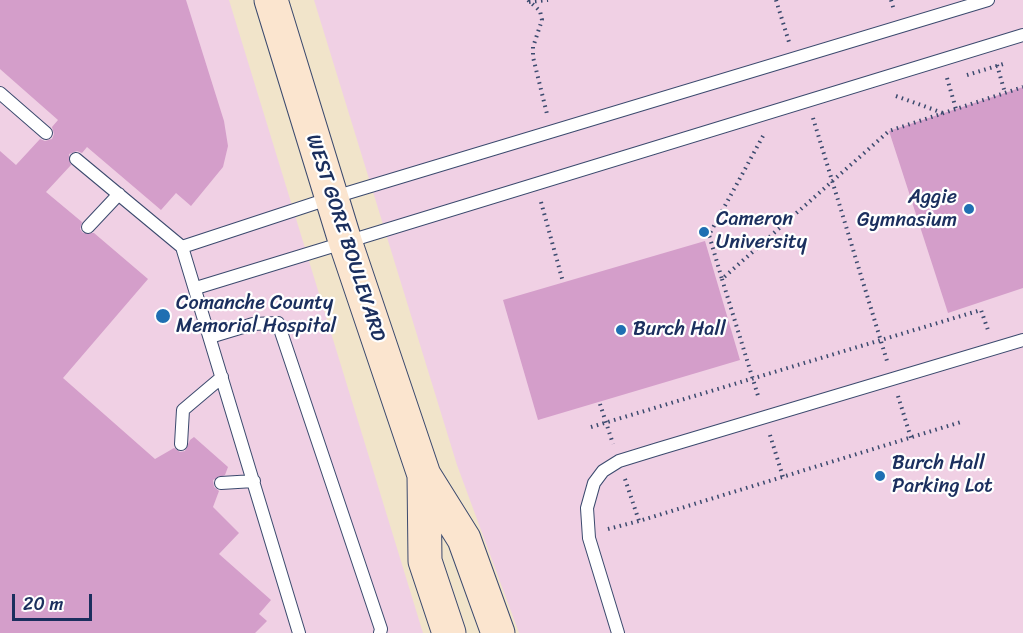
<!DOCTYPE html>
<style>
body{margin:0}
#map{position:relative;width:1023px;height:633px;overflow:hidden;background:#f1e4ca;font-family:Sriracha,sans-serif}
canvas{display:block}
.scale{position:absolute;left:12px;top:594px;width:80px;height:27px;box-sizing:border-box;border:3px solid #1b2f5e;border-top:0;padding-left:8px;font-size:18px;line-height:21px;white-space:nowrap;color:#1b2f5e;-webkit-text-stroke:4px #fff;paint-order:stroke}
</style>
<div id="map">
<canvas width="1023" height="633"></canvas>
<div class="scale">20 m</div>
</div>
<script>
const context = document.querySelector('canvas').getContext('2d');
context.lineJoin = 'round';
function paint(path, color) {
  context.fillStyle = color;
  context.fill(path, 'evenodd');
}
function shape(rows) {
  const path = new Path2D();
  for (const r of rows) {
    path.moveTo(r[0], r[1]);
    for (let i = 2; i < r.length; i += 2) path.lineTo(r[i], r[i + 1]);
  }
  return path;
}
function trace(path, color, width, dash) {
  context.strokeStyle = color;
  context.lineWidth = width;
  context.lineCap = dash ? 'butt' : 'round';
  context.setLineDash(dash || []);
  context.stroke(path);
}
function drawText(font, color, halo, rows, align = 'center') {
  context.font = font + ' Sriracha,sans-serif';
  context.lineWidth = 4.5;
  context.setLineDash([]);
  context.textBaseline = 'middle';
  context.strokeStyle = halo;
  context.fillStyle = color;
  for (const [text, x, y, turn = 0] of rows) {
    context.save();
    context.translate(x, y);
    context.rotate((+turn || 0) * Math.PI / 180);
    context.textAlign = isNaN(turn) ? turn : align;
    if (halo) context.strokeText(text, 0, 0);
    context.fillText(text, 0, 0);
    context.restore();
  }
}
paint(shape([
 [0,0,229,0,423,633,0,633],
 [314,0,1023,0,1023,633,519,633,457,465]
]), '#f0d0e4');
paint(shape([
 [0,0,186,0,224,121,228,146,223,167,191,206,176,193,161,210,87,147,82,153,77,151,69,154,71,165,46,192,82,222,80,229,83,233,94,233,148,279,63,378,155,459,174,448,180,452,185,451,190,440,194,437,228,467,225,475,213,480,214,487,219,491,213,507,239,533,219,554,271,600,259,614,267,621,255,633,0,633,0,151,16,165,40,139,45,141,52,139,54,134,52,127,58,120,0,69],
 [1023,87,1023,288,948,313,889,131],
 [705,241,740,360,538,420,503,300]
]), '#d49eca');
const service = shape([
 [0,93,46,133],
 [76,159,182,247,299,633],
 [88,227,119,194],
 [182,247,331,198,988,0],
 [196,288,1023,35],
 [210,337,253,324,278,323,381,629,380,633],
 [181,444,183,410,222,377],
 [221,483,254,481],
 [618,633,589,538,587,508,594,483,603,471,619,461,658,449,1023,340]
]);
const secondary = shape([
 [271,0,345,241,424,475,464,539,498,633],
 [424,475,425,561,449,633]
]);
trace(service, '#3b4a6e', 14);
trace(secondary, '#3b4a6e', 35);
trace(shape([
 [528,0,540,11,542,20,533,47,533,57,547,114],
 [776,0,789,42],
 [891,0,894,10],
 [529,2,548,0],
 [997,65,1005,93],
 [967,75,1003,64],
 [947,78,956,109],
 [896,96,943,113],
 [813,118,887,361],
 [763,136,709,235,722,279,889,131,1023,87],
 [541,202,563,282],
 [722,279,759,399],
 [898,396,911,438],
 [600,404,613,444],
 [591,427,981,310,989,333],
 [770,435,783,477],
 [625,479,639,521],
 [608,529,639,521,961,422]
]), '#3b4a6e', 4, [1.5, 4.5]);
trace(service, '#fff', 12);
trace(secondary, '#fbe5cf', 33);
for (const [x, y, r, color] of [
 [969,209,6,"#1f6fb2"],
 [704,232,6,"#1f6fb2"],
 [163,316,8,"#1f6fb2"],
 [621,330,6,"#1f6fb2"],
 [880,476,6,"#1f6fb2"]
]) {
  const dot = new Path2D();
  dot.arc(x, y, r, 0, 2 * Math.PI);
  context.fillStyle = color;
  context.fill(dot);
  trace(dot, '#fff', 2);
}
drawText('20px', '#1b2f5e', '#fff', [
 ["Aggie",957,198,"right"],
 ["Gymnasium",957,221,"right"],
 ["Cameron",716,220],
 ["University",716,243],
 ["Comanche County",176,304],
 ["Memorial Hospital",176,327],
 ["Burch Hall",633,330],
 ["Burch Hall",892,464],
 ["Parking Lot",892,487]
], 'left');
drawText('20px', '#1b2f5e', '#fff', [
 ["WEST GORE BOULEVARD",345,238,72]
]);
</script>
